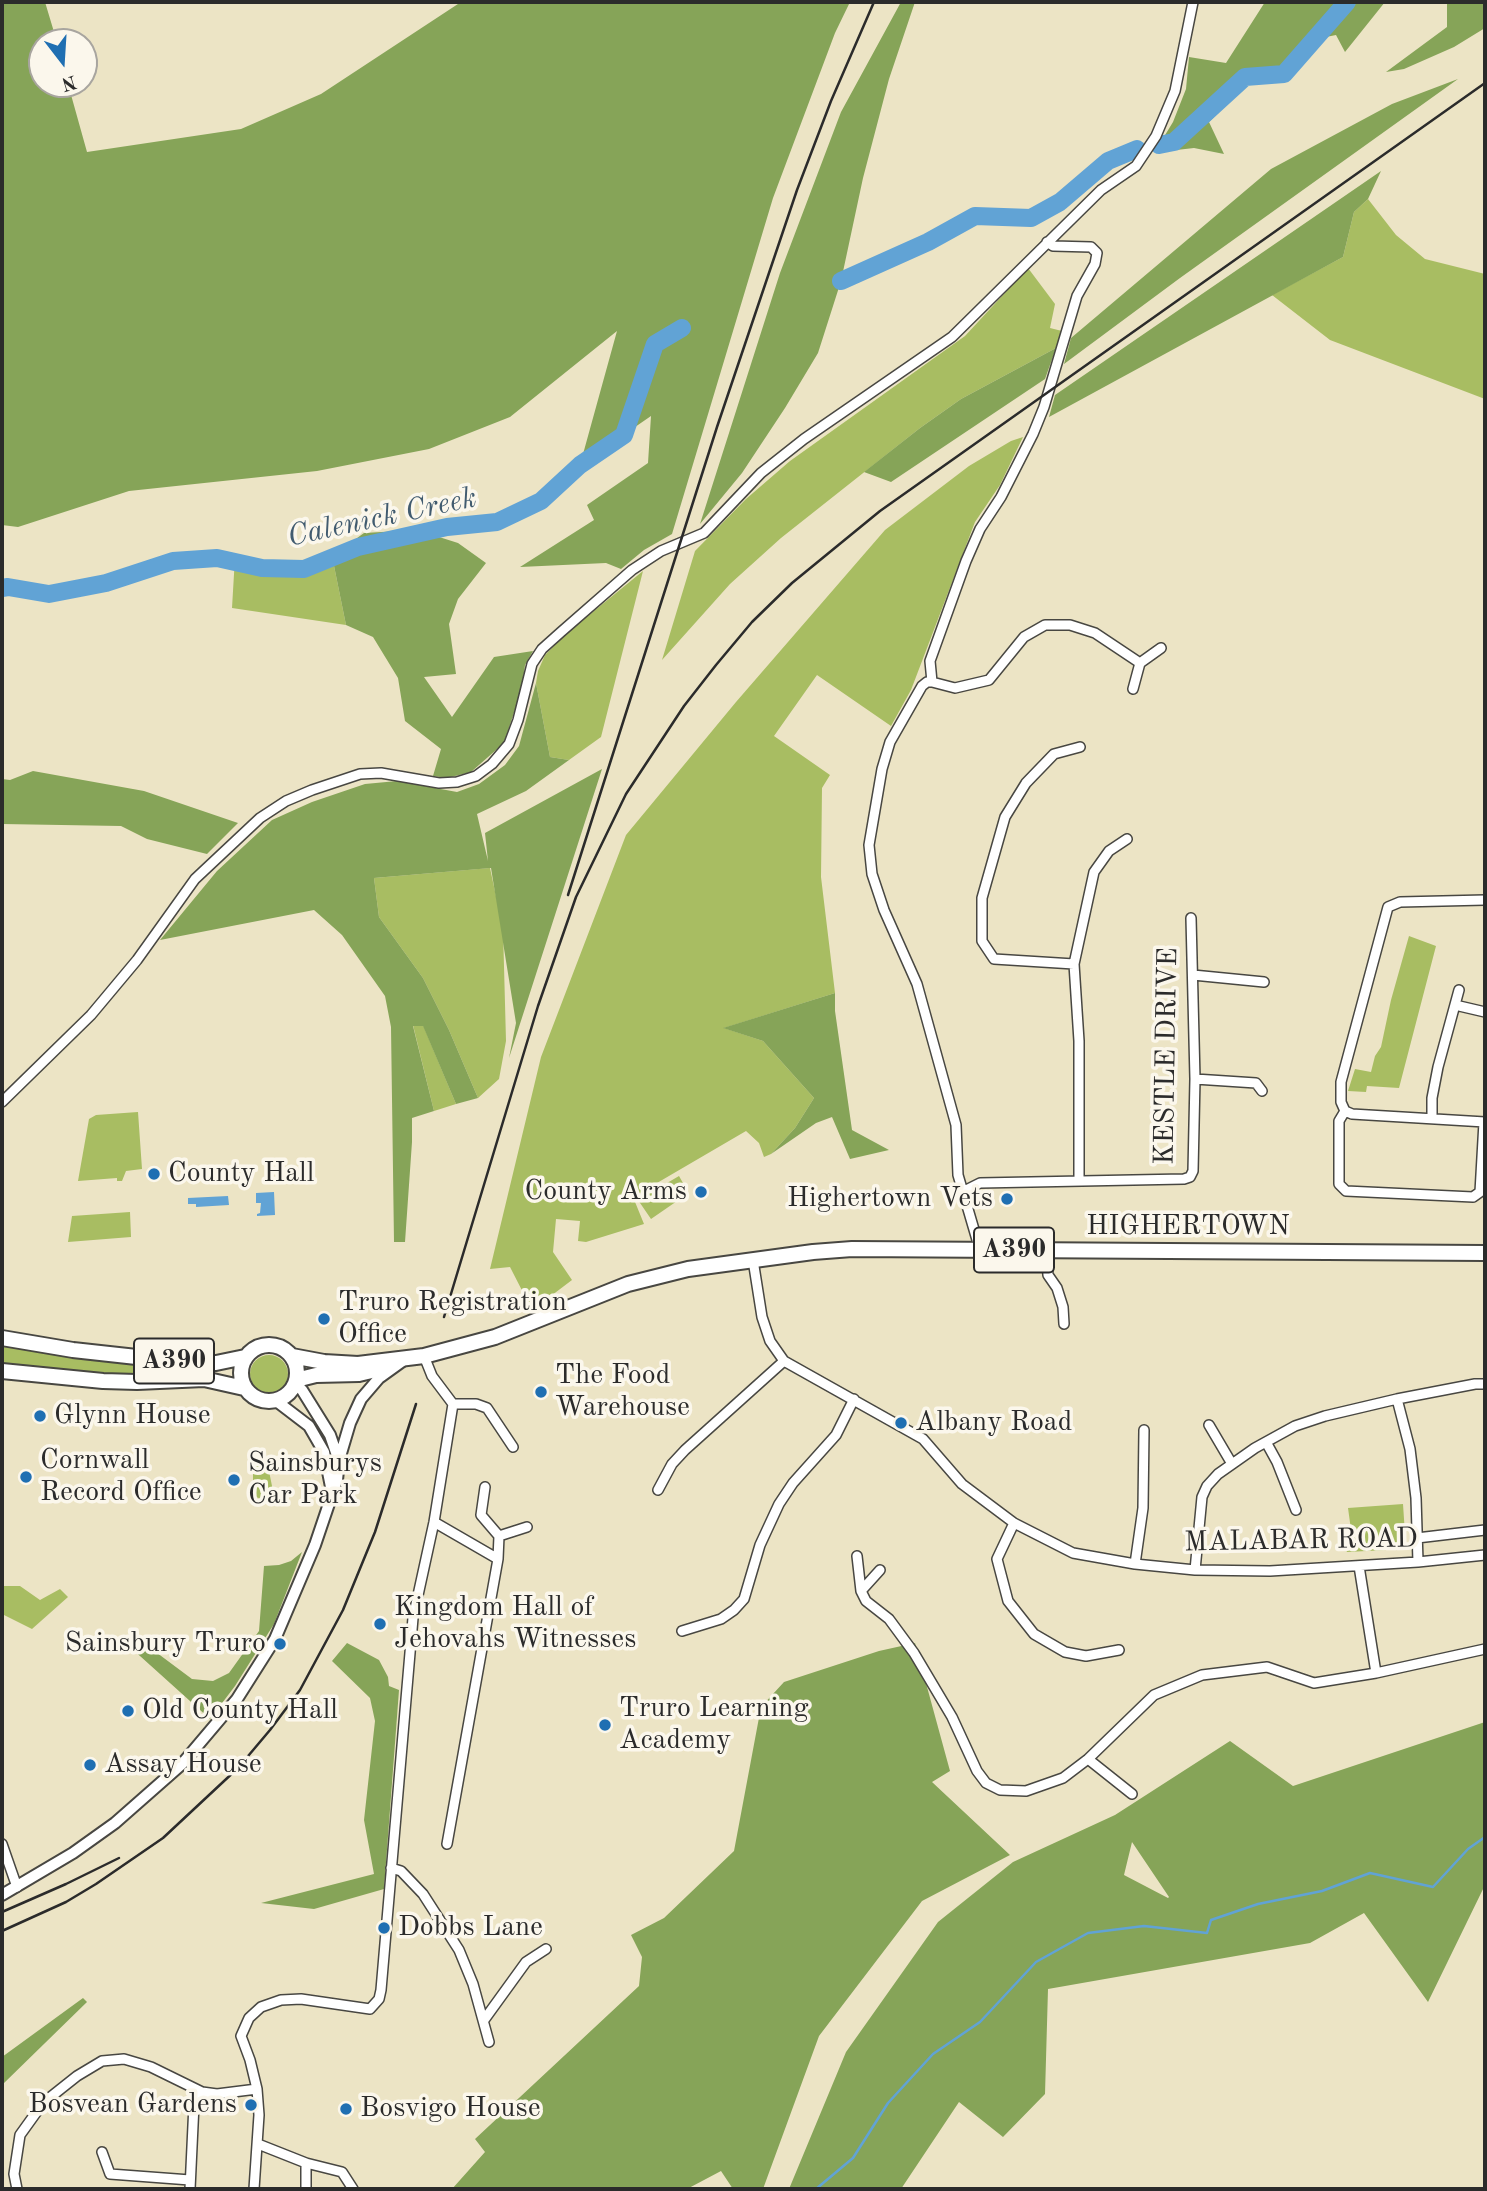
<!DOCTYPE html>
<style>
body{margin:0}
#map{position:relative;width:1487px;height:2191px;overflow:hidden;background:#ece4c5;font-family:"Old Standard TT",serif}
canvas{display:block}
.frame{position:absolute;inset:0;border:4px solid #2b2b2b;pointer-events:none}
.north{position:absolute;left:28px;top:28px;width:70px;height:70px;box-sizing:border-box;background:#fbf7ec;border:2px solid #a8a59f;border-radius:50%;rotate:163deg;font-size:19px;font-weight:700;line-height:28px;text-align:center;color:#2b2b2b}
.north::after{content:'';display:block;margin:auto;width:24px;height:32px;background:#1f6fb2;clip-path:polygon(50% 0,100% 100%,50% 72%,0 100%)}
</style>
<div id="map">
<canvas width="1487" height="2191"></canvas>
<div class="frame"></div>
<div class="north">N</div>
</div>
<script>
const context = document.querySelector('canvas').getContext('2d');
context.lineJoin = 'round';
function paint(path, color) {
  context.fillStyle = color;
  context.fill(path, 'evenodd');
}
function shape(rows) {
  const path = new Path2D();
  for (const r of rows) {
    if (r.length === 3) {
      path.moveTo(r[0] + r[2], r[1]);
      path.arc(r[0], r[1], r[2], 0, 2 * Math.PI);
      continue;
    }
    path.moveTo(r[0], r[1]);
    for (let i = 2; i < r.length; i += 2) path.lineTo(r[i], r[i + 1]);
  }
  return path;
}
function trace(path, color, width, dash) {
  context.strokeStyle = color;
  context.lineWidth = width;
  context.lineCap = dash ? 'butt' : 'round';
  context.setLineDash(dash || []);
  context.stroke(path);
}
function drawText(font, color, halo, rows, align = 'center') {
  context.font = font + ' "Old Standard TT",serif';
  context.lineWidth = 7;
  context.setLineDash([]);
  context.textBaseline = 'middle';
  context.strokeStyle = halo;
  context.fillStyle = color;
  for (const [text, x, y, turn = 0] of rows) {
    context.save();
    context.translate(x, y);
    context.rotate((+turn || 0) * Math.PI / 180);
    context.textAlign = isNaN(turn) ? turn : align;
    if (halo) context.strokeText(text, 0, 0);
    context.fillText(text, 0, 0);
    context.restore();
  }
}
paint(shape([
 [1368,199,1396,235,1425,259,1485,274,1485,399,1330,340,1272,295,1343,257,1354,212],
 [1028,268,1055,304,1050,328,1062,331,1056,348,961,399,920,428,781,538,730,584,662,660,695,551,746,499,790,461,965,336],
 [1023,437,1000,485,975,522,911,690,891,726,817,675,774,736,830,775,822,788,821,877,835,993,724,1028,763,1041,814,1098,795,1128,771,1154,764,1157,759,1143,746,1131,633,1197,644,1224,586,1242,578,1241,580,1221,556,1219,553,1252,572,1280,535,1308,531,1308,510,1267,490,1269,541,1057,626,835,736,702,885,530,969,466,1011,441],
 [332,556,346,625,232,608,235,557,290,563],
 [643,571,601,737,569,760,550,757,536,683,538,671,545,655,567,633],
 [490,868,503,929,506,1041,499,1079,478,1098,449,1030,423,978,379,917,374,878],
 [1409,936,1436,946,1399,1088,1367,1086,1366,1092,1348,1091,1355,1069,1371,1072,1375,1056,1381,1047,1391,1000],
 [413,1025,423,1025,456,1104,434,1111],
 [138,1112,142,1169,126,1171,122,1181,117,1181,117,1178,78,1181,89,1119,96,1115],
 [679,1176,683,1183,680,1199,651,1219,638,1200],
 [130,1212,131,1237,68,1242,72,1216],
 [2,1344,181,1369,181,1375,122,1376,2,1367],
 [269,1374,19],
 [262,1457,269,1471,273,1491,271,1496,264,1500,256,1497,253,1490,253,1462,256,1458],
 [1403,1504,1406,1549,1347,1552,1342,1539,1352,1537,1348,1508],
 [2,1586,20,1586,40,1600,60,1589,68,1597,32,1629,4,1615]
]), '#a8bd62');
paint(shape([
 [2,2,45,2,57,42,42,42,42,84,68,84,87,152,241,129,321,94,461,2,850,2,835,33,773,198,672,534,644,550,621,569,606,563,520,567,594,520,587,505,648,463,651,416,580,465,617,331,510,417,429,449,317,471,129,491,18,527,2,525],
 [901,2,915,2,889,79,863,178,841,281,818,353,785,408,742,473,700,524,780,273,841,112],
 [1265,2,1385,2,1345,52,1336,35,1326,37,1293,75,1269,79,1247,85,1209,122,1224,154,1194,148,1159,152,1159,145,1173,122,1186,89,1189,57,1226,63],
 [1447,2,1485,2,1485,28,1454,47,1404,69,1386,72,1447,27],
 [1458,79,1180,278,1064,364,1071,338,1271,169,1392,104],
 [1381,171,1368,199,1354,212,1343,257,1049,417,1055,395],
 [1056,348,1045,379,891,482,864,472,920,428,961,399],
 [417,530,458,543,486,563,458,599,449,624,456,674,424,677,452,717,494,657,533,651,525,665,522,688,504,743,471,772,447,778,433,776,441,749,405,721,398,678,373,637,346,625,332,556,364,533],
 [536,683,550,757,569,760,526,791,477,814,488,861,485,833,602,769,509,1058,516,1023,491,868,374,878,379,917,423,978,449,1030,478,1098,456,1104,423,1026,413,1026,434,1111,412,1118,412,1142,405,1242,394,1242,391,1027,385,996,342,935,314,910,160,940,217,871,272,820,312,802,365,784,397,781,457,792,479,784,505,765,519,746],
 [33,771,144,791,238,823,207,854,147,839,121,826,2,824,2,779,10,780],
 [835,993,835,1011,852,1130,889,1150,850,1159,832,1117,816,1123,771,1154,795,1128,814,1098,763,1041,723,1028],
 [302,1552,274,1624,235,1686,210,1719,130,1647,137,1638,192,1679,213,1681,229,1673,259,1631,264,1566,279,1565,291,1561],
 [347,1643,379,1660,388,1677,389,1686,399,1690,384,1889,314,1909,261,1903,374,1874,364,1820,375,1721,370,1698,332,1661],
 [915,1643,950,1771,932,1782,1010,1855,922,1901,819,2036,763,2189,733,2189,721,2171,687,2189,452,2189,485,2152,475,2139,639,1986,642,1957,631,1935,664,1918,734,1851,761,1707,784,1682,879,1651],
 [1485,1722,1485,1885,1428,2002,1364,1913,1310,1943,1048,1989,1045,2094,1003,2137,959,2102,901,2189,789,2189,846,2052,938,1922,1013,1862,1115,1815,1230,1741,1293,1786],
 [1132,1842,1169,1897,1168,1898,1124,1875],
 [83,1998,87,2002,2,2085,2,2057]
]), '#86a458');
paint(shape([
 [274,1192,275,1215,257,1216,257,1214,260,1213,261,1203,256,1203,256,1193],
 [228,1196,229,1205,196,1207,196,1204,188,1204,188,1198]
]), '#61a3d5');
trace(shape([
 [816,2189,853,2158,888,2103,933,2054,980,2022,1036,1962,1088,1933,1144,1926,1207,1933,1211,1920,1258,1904,1322,1891,1370,1873,1433,1887,1468,1849,1485,1837]
]), '#61a3d5', 2.5);
trace(shape([
 [1159,145,1174,142,1245,77,1284,74,1347,2],
 [841,281,928,242,975,216,1031,218,1060,202,1108,161,1137,149],
 [2,588,8,587,49,594,106,583,173,561,217,558,262,568,304,569,358,547,447,527,497,522,541,501,580,465,624,435,655,344,682,328]
]), '#61a3d5', 18);
const minor = shape([
 [932,682,955,688,989,680,1024,637,1045,625,1070,625,1095,633,1140,663],
 [1133,689,1140,663,1161,648],
 [1485,900,1400,902,1388,907,1341,1082,1341,1102,1345,1111,1352,1114,1485,1122],
 [1074,964,994,959,982,941,982,898,1005,817,1026,783,1054,754,1080,747],
 [1193,975,1264,982],
 [1455,1005,1485,1012],
 [1195,1079,1256,1083,1262,1091],
 [2,1102,91,1015,137,960,195,879,260,818,286,801,312,790,360,774,381,773,439,783,457,782,476,776,492,764,509,744,518,720,532,664,542,649,561,632,632,570,661,551,704,533,761,473,804,439,952,337,1101,190,1136,166,1156,136,1175,91,1193,2],
 [1345,1111,1339,1121,1339,1184,1346,1191,1473,1197,1480,1192,1484,1122],
 [1432,1118,1432,1098,1438,1067,1459,990],
 [1079,1180,1079,1041,1074,964,1094,872,1109,851,1127,839],
 [964,1191,980,1183,1184,1179,1190,1177,1193,1171,1195,1079,1191,918],
 [980,1250,958,1175,956,1125,917,984,884,910,872,874,869,845,882,769,890,742,922,686,927,682,932,682,930,661,966,561,980,529,1001,497,1033,434,1044,407,1077,296,1095,264,1097,253,1091,247,1053,246,1047,242],
 [1046,1251,1048,1275,1057,1288,1063,1307,1064,1324],
 [753,1260,762,1317,770,1341,784,1361,923,1439,962,1484,1014,1523,1073,1553,1135,1564,1195,1570,1270,1571,1418,1562,1485,1555],
 [1397,1399,1410,1449,1416,1498,1418,1562],
 [453,1404,476,1404,487,1408,513,1447],
 [1209,1425,1232,1464],
 [1266,1442,1277,1462,1296,1510],
 [485,1487,481,1515,499,1536,498,1559],
 [658,1490,672,1464,685,1450,784,1361],
 [434,1522,498,1559,447,1844],
 [1014,1523,997,1559,1008,1601,1034,1634,1065,1652,1086,1656,1119,1650],
 [499,1536,527,1527],
 [1417,1538,1485,1530],
 [857,1556,861,1591,866,1601,889,1619,914,1653,952,1717,977,1771,986,1783,1000,1790,1026,1791,1063,1778,1088,1759,1154,1695,1202,1675,1267,1667,1314,1683,1376,1673,1485,1649],
 [1135,1564,1143,1508,1144,1430],
 [1359,1566,1376,1673],
 [1195,1570,1202,1497,1207,1486,1218,1474,1255,1448,1295,1426,1325,1416,1397,1399,1475,1384,1485,1384],
 [861,1591,880,1570],
 [682,1631,721,1619,734,1610,744,1599,760,1545,779,1504,793,1483,836,1435,854,1399],
 [1088,1759,1132,1794],
 [2,1844,17,1887],
 [391,1868,401,1871,423,1894,459,1950,473,1984,489,2042],
 [484,2020,526,1962,546,1949],
 [258,2144,306,2163,342,2172,353,2189],
 [102,2152,110,2174,190,2180],
 [17,2189,14,2174,20,2135,43,2103,77,2076,102,2061,124,2059,151,2067,202,2092,217,2094,257,2089],
 [190,2189,194,2104,202,2092],
 [254,2189,259,2115,257,2089,250,2060,241,2036,249,2018,261,2007,281,2000,301,1999,370,2009,379,1999,381,1990,413,1618,434,1522,453,1404,432,1376,424,1356],
 [306,2189,306,2163]
]);
const tertiary = shape([
 [275,1400,309,1426,324,1452,331,1487],
 [339,1460,350,1423,361,1399,379,1378,404,1360],
 [2,1895,73,1853,115,1823,182,1764,237,1699,275,1639,315,1545,337,1480,339,1461,330,1435,302,1390,295,1383]
]);
const trunk = shape([
 [2,1338,73,1350,191,1363,216,1363,245,1357],
 [269,1373,28],
 [292,1356,324,1362,358,1364,424,1356,495,1337,628,1284,688,1269,813,1252,852,1249,1485,1253],
 [2,1371,103,1381,137,1382,204,1379,244,1388],
 [296,1380,316,1375,359,1374,380,1369]
]);
trace(minor, '#484742', 12);
trace(tertiary, '#484742', 14);
trace(trunk, '#484742', 18);
trace(minor, '#fff', 9);
trace(tertiary, '#fff', 10);
trace(trunk, '#fff', 14);
trace(shape([
 [568,895,717,427,797,190,831,101,874,2],
 [444,1317,538,1006,576,897,626,794,684,706,716,665,752,622,792,583,880,511,1485,83],
 [2,1912,66,1884,119,1858],
 [2,1931,66,1902,96,1884,163,1838,238,1768,270,1730,300,1690,343,1610,375,1532,416,1404]
]), '#2b2b2b', 2.5);
for (const [x, y, r, color] of [
 [154,1174,7,"#1f6fb2"],
 [701,1192,7,"#1f6fb2"],
 [1007,1199,7,"#1f6fb2"],
 [324,1319,7,"#1f6fb2"],
 [541,1392,7,"#1f6fb2"],
 [40,1416,7,"#1f6fb2"],
 [901,1423,7,"#1f6fb2"],
 [26,1477,7,"#1f6fb2"],
 [234,1480,7,"#1f6fb2"],
 [380,1624,7,"#1f6fb2"],
 [280,1644,7,"#1f6fb2"],
 [128,1711,7,"#1f6fb2"],
 [605,1725,7,"#1f6fb2"],
 [90,1765,7,"#1f6fb2"],
 [384,1928,7,"#1f6fb2"],
 [251,2105,7,"#1f6fb2"],
 [346,2109,7,"#1f6fb2"]
]) {
  const dot = new Path2D();
  dot.arc(x, y, r, 0, 2 * Math.PI);
  context.fillStyle = color;
  context.fill(dot);
  trace(dot, '#fbf7ec', 2.5);
}
for (const [x, y, w] of [
 [1014,1250,80],
 [174,1361,80]
]) {
  const box = new Path2D();
  box.roundRect(x - w / 2, y - 22.5, w, 45, 5);
  context.fillStyle = '#fbf7ec';
  context.fill(box);
  trace(box, '#2b2b2b', 2);
}
drawText('bold 26px', '#2b2b2b', null, [
 ["A390",1014,1250],
 ["A390",174,1361]
]);
drawText('28px', '#2b2b2b', '#fbf7ec', [
 ["KESTLE DRIVE",1167,1056,-89],
 ["HIGHERTOWN",1188,1227],
 ["MALABAR ROAD",1301,1541,-1]
]);
drawText('28px', '#2b2b2b', '#fbf7ec', [
 ["County Hall",168,1174],
 ["County Arms",687,1192,"right"],
 ["Highertown Vets",993,1199,"right"],
 ["Truro Registration",338,1303],
 ["Office",338,1335],
 ["The Food",555,1376],
 ["Warehouse",555,1408],
 ["Glynn House",54,1416],
 ["Albany Road",915,1423],
 ["Cornwall",40,1461],
 ["Record Office",40,1493],
 ["Sainsburys",248,1464],
 ["Car Park",248,1496],
 ["Kingdom Hall of",394,1608],
 ["Jehovahs Witnesses",394,1640],
 ["Sainsbury Truro",266,1644,"right"],
 ["Truro Learning",619,1709],
 ["Academy",619,1741],
 ["Old County Hall",142,1711],
 ["Assay House",104,1765],
 ["Dobbs Lane",398,1928],
 ["Bosvean Gardens",237,2105,"right"],
 ["Bosvigo House",360,2109]
], 'left');
drawText('italic 30px', '#415b6f', '#fbf7ec', [
 ["Calenick Creek",382,518,-12]
]);
</script>
